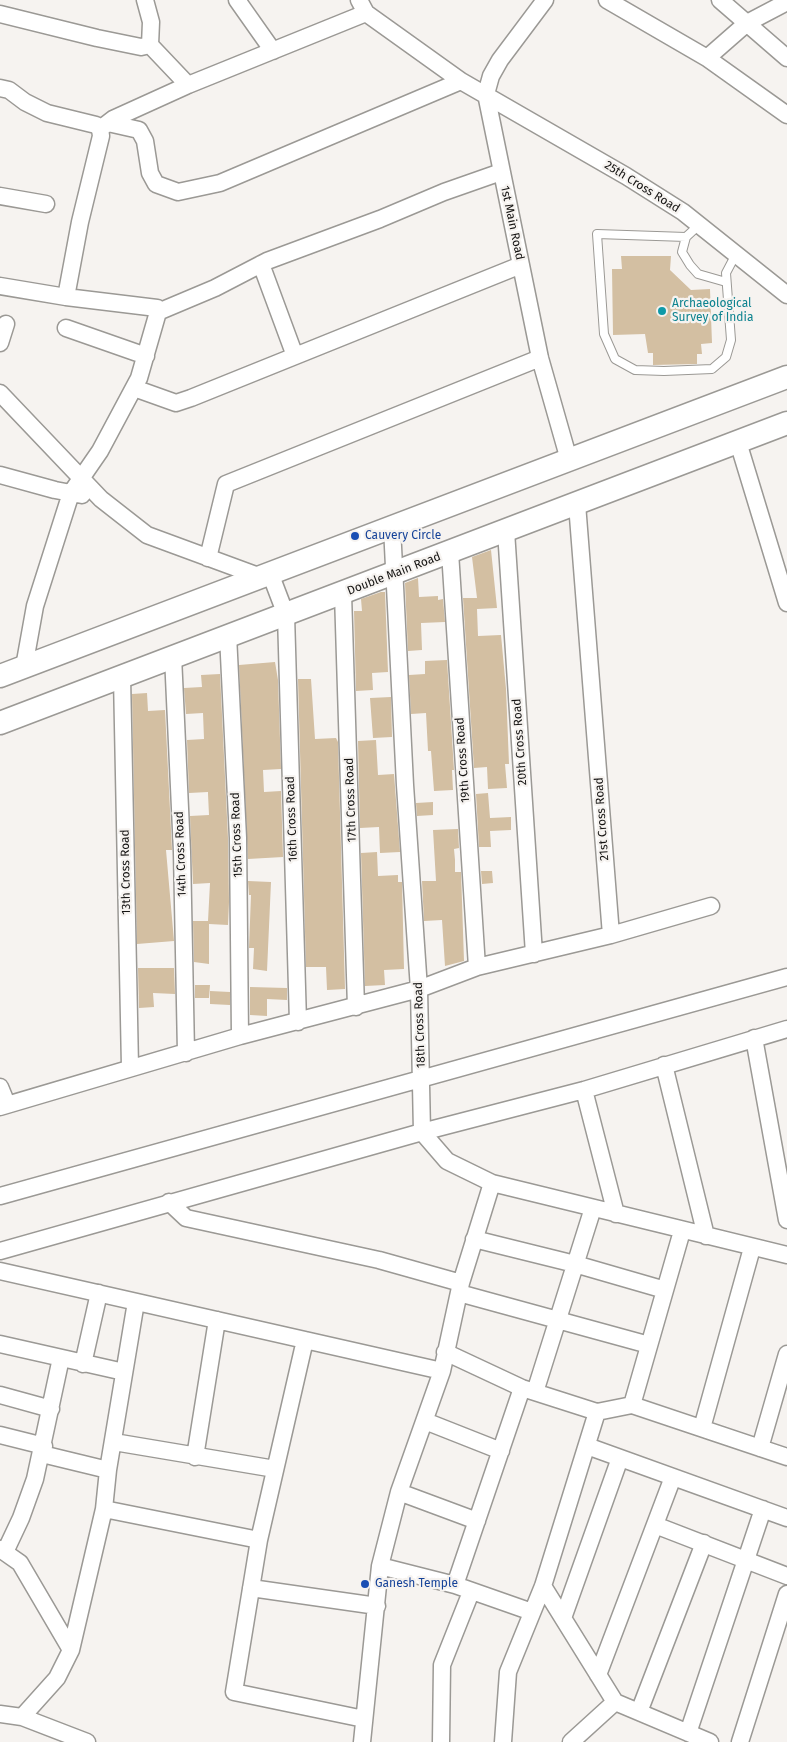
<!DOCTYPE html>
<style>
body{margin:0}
canvas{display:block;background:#f6f3f0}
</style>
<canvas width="787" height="1742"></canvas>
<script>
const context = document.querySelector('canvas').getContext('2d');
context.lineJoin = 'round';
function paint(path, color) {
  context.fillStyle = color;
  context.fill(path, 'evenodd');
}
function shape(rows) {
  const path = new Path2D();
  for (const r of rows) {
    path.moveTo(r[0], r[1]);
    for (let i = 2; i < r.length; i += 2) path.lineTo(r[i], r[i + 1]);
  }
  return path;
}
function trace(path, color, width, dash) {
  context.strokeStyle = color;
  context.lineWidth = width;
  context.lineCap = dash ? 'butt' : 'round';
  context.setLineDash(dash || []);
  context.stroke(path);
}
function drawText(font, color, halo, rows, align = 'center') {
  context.font = font + ' "Fira Sans",sans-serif';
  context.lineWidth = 4.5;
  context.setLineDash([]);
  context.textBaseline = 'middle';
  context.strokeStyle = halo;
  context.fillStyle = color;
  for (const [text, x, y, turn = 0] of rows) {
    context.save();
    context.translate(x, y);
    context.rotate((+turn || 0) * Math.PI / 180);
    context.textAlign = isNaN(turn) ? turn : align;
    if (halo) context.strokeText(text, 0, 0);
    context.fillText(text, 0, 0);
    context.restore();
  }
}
paint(shape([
 [621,256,671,256,670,270,691,290,710,289,712,343,701,344,702,354,697,354,697,364,653,365,653,353,648,353,645,334,613,335,612,269,622,269],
 [491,550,497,608,477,609,478,636,501,635,506,689,509,764,505,764,507,788,488,789,487,767,474,768,463,598,477,598,472,557],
 [418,578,419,597,438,596,438,600,443,599,445,622,421,623,422,650,408,651,405,583],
 [381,592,385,592,388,672,372,673,373,690,356,691,354,611,362,611,361,599],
 [447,660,454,770,452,770,453,790,434,791,431,751,428,751,426,713,411,714,409,675,425,674,425,661],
 [275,662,278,680,281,769,263,770,264,792,281,791,283,857,248,859,239,665],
 [220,674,228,838,229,902,228,925,209,924,209,964,194,962,193,921,208,921,210,883,193,884,190,816,209,815,208,794,208,792,189,793,187,740,204,739,203,713,186,714,184,688,202,687,201,675],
 [298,679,311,679,315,739,336,738,338,742,345,989,327,990,326,967,306,967],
 [147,693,148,711,165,710,172,850,166,850,174,941,137,944,132,694],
 [391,697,392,737,373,738,370,698],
 [376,740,378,775,394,774,400,852,380,853,379,827,360,828,358,741],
 [488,793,490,818,511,817,511,830,490,831,491,847,479,847,476,794],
 [433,802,433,815,417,816,416,803],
 [458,829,459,848,454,849,455,860,455,872,461,872,464,961,445,966,442,920,424,921,422,881,436,881,433,830],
 [377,852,378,876,398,875,398,882,402,882,404,969,384,970,385,985,365,986,361,853],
 [481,871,492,871,493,883,482,884],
 [248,881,271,882,267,971,253,969,254,948,249,948,251,895,249,895],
 [138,968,174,968,175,994,153,993,154,1007,139,1008],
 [195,985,210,985,209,998,195,998],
 [250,987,287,988,287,1000,267,999,267,1016,250,1015],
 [210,991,230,992,230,1005,210,1004]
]), '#d3bfa2');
const lane = shape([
 [699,225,686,237,597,234,604,334,615,359,635,370,664,371,712,369,726,357,731,340,726,273,736,254],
 [686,237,682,252,690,265,698,274,726,282]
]);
const street = shape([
 [145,0,151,22,150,45,188,85],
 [237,0,273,51],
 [359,0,366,13,461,81,626,176,683,212,787,295],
 [545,0,500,60,491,76,486,94,540,358,569,460],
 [607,0,707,58,787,115],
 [720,0,787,58],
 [0,14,97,38,141,47,150,45],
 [707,58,747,23,787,2],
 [0,88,9,90,25,102,47,113,96,125,100,129],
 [108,123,139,130,145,141,150,173,156,184,178,192,220,183,461,81],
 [0,196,46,204],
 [261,264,295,356],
 [0,286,66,297],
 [158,312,157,308,66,297,80,222,101,136,100,129,113,119,188,85,366,13],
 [66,328,146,356],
 [0,343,6,324],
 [134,388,176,403,191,398,521,265],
 [0,393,101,499,147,535,261,577],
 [738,442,787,603],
 [0,475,55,490,82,495],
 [392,527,405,785,419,989,422,1132,447,1161,492,1183,787,1255],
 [506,531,534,954],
 [450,552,477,967],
 [208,558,226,484,540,358],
 [270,573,286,615,298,1022],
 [343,594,356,1007],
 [228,635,238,838,240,1036],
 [173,656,182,852,186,1053],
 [24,667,35,606,71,493,100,451,139,378,158,312,215,288,267,261,380,219,444,192,501,172],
 [122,677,130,1067],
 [611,935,711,906],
 [754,1038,787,1220],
 [664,1065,706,1236],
 [0,1087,7,1104],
 [584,1090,616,1214],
 [0,1107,240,1036,419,989,477,967,611,935,577,504],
 [0,1196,787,977],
 [169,1202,186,1218,379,1260,461,1283],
 [474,1239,575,1264,665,1290],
 [0,1251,422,1132,584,1090,787,1029],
 [0,1271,442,1371],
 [459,1293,649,1345],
 [305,1340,259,1540,234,1692,364,1719],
 [0,1344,124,1372],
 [445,1352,522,1388,597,1412,632,1405,787,1457],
 [83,1364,99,1293],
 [535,1392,593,1208],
 [0,1395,51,1409],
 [632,1405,682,1231],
 [425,1421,501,1451],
 [702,1428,752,1248],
 [0,1435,44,1446],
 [114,1442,275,1469],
 [587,1446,787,1518],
 [760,1448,787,1354],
 [42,1454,108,1470],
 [195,1457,217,1320],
 [399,1492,477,1521],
 [104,1509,259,1540],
 [655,1525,787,1576],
 [0,1549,20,1563,71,1650],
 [5,1552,21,1518,35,1479,61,1358],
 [380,1566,455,1585,532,1612],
 [455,1585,522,1388],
 [543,1586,615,1702,710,1742],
 [251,1588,377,1606],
 [563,1618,620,1458],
 [598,1675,673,1477],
 [639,1712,704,1543],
 [0,1714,22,1717,87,1742],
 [22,1717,57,1678,71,1650,104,1509,108,1470,136,1302],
 [688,1733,763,1509],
 [362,1742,380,1566,399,1492,442,1371,461,1283,492,1183],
 [441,1742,442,1665,471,1592],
 [503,1742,508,1672,543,1586,597,1412],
 [571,1742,615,1702],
 [740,1742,787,1594]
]);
const secondary = shape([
 [0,676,787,377],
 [0,723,787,423]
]);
trace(lane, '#9b9995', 10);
trace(street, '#9b9995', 19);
trace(secondary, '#9b9995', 25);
trace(lane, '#fff', 8);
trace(street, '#fff', 16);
trace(secondary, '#fff', 22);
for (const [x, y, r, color] of [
 [662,311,5,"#0f9aa8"],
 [355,536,5,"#1a4fb4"],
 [365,1584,5,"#1a4fb4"]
]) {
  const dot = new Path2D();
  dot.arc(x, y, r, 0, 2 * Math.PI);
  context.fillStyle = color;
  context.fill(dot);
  trace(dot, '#f6f3f0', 2);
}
drawText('12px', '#141312', '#f6f3f0', [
 ["25th Cross Road",642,187,32],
 ["1st Main Road",512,223,78],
 ["Double Main Road",394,574,-21],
 ["20th Cross Road",520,742,-94],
 ["19th Cross Road",463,760,-94],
 ["17th Cross Road",351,800,-92],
 ["16th Cross Road",292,819,-92],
 ["21st Cross Road",602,819,-94],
 ["15th Cross Road",237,835,-92],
 ["14th Cross Road",181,854,-92],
 ["13th Cross Road",126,872,-91],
 ["18th Cross Road",420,1025,-92]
]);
drawText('12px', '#0d838f', '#f6f3f0', [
 ["Archaeological",672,304],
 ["Survey of India",672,318]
], 'left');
drawText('12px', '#164399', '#f6f3f0', [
 ["Cauvery Circle",365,536],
 ["Ganesh Temple",375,1584]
], 'left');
</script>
